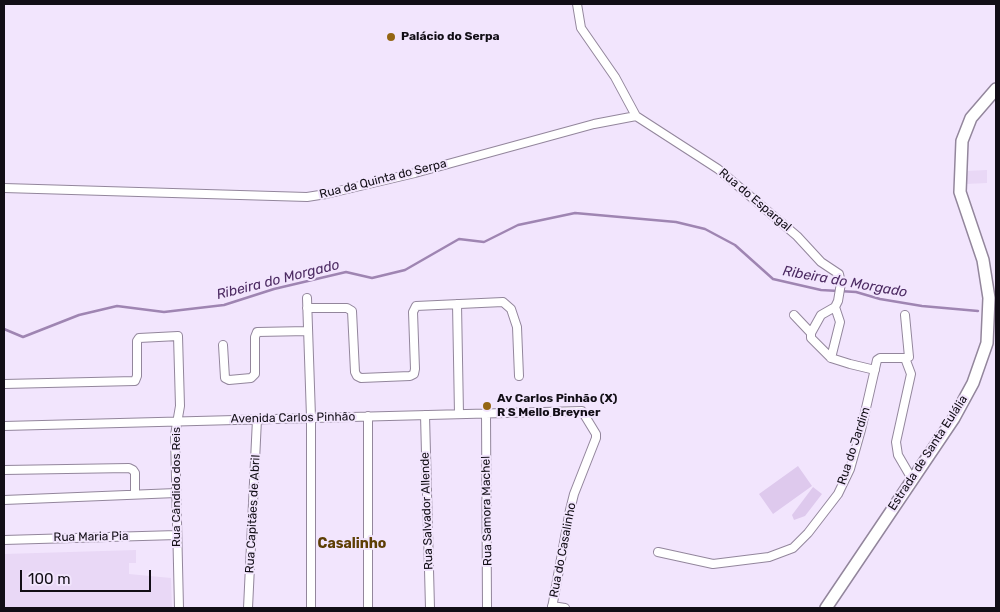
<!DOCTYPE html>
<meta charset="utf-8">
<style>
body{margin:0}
#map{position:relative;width:1000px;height:612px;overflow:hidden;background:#f2e5fd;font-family:Rubik,sans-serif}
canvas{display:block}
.frame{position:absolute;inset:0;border:5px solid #120e16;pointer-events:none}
.scale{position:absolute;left:20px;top:570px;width:131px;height:22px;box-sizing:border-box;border:2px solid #120e16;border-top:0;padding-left:6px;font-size:15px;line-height:18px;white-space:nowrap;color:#120e16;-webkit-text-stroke:4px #f2e5fd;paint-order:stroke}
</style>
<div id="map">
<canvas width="1000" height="612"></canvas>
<div class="frame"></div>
<div class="scale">100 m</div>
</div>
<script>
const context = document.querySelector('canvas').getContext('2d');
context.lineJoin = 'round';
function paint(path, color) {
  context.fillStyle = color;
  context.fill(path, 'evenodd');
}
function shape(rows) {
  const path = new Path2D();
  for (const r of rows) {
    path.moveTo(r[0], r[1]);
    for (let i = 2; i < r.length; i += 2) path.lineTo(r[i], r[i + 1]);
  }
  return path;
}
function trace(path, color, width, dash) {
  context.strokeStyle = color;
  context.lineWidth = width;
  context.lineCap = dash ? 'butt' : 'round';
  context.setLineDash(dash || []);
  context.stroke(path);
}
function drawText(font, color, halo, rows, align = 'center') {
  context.font = font + ' Rubik,sans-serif';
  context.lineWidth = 4;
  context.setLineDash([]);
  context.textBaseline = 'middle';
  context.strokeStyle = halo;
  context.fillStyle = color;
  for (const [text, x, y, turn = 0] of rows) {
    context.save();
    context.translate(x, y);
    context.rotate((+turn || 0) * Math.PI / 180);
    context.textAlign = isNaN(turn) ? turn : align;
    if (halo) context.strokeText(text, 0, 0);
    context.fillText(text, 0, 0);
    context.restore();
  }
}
paint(shape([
 [987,170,987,183,966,184,966,171],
 [136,550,136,563,129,563,129,574,171,578,172,608,4,608,4,554]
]), '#e9d8f6');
paint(shape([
 [798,466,812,486,773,514,759,494],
 [813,487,822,494,805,516,794,520,792,515]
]), '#dec9ed');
trace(shape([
 [4,329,23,337,79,315,117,306,164,312,224,305,274,289,346,272,372,278,405,270,459,239,484,242,518,225,575,213,676,222,705,229,735,245,773,279,821,290,856,292,880,299,922,306,978,311]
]), '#9f85b2', 2.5);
const street = shape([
 [577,4,581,28,615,77,636,116,718,169,797,236,821,262,839,274,841,283,838,301,835,307,821,315,811,333,811,338,831,358,850,364,875,370],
 [4,188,307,197,326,194,415,173,594,124,636,116],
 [307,298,311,417,311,608],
 [457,304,459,414],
 [307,308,347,308,352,311,355,372,357,376,361,378,410,376,414,374,415,369,413,312,416,306,503,302,511,309,517,327,519,376],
 [794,315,811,333],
 [905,315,909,357],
 [223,345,225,378,229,380,251,378,255,374,255,337,257,332,308,331],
 [831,358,840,322,835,307],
 [4,384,135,381,137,376,137,341,139,338,178,336,180,406,175,435,179,608],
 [486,413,487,608],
 [425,415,430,608],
 [4,426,582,411,596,434,596,438,574,494,570,510,552,608],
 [4,470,129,468,133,470,135,473,135,494],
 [4,500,176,493],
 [4,540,177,535],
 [658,552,713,564,769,557,793,548,808,533,838,494,850,469,861,430,877,360,880,358,905,358,911,374,896,442,898,455,912,479],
 [552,606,565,608],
 [248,608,257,419],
 [368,608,368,416]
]);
const secondary = shape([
 [826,608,954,418,973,383,987,343,989,298,983,260,960,192,962,141,971,118,996,89]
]);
trace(street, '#93869c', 10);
trace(secondary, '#93869c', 14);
trace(street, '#fff', 8);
trace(secondary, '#fff', 11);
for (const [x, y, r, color] of [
 [391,37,5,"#946513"],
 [487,406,5,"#946513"]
]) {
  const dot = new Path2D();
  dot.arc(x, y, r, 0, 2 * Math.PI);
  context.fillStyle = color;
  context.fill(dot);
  trace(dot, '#f2e5fd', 2);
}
drawText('bold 12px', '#120e16', '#f2e5fd', [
 ["Palácio do Serpa",401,37],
 ["Av Carlos Pinhão (X)",497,399],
 ["R S Mello Breyner",497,413]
], 'left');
drawText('12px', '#120e16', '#f2e5fd', [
 ["Rua da Quinta do Serpa",383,179,-14],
 ["Rua do Espargal",755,200,40],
 ["Avenida Carlos Pinhão",293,418,-1],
 ["Rua do Jardim",854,446,-72],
 ["Estrada de Santa Eulália",928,453,-57],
 ["Rua Cândido dos Reis",177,487,-90],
 ["Rua Salvador Allende",427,511,-92],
 ["Rua Samora Machel",487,511,-91],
 ["Rua Capitães de Abril",253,514,-87],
 ["Rua Maria Pia",91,537,-1],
 ["Rua do Casalinho",563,550,-79]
]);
drawText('italic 14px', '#4d2b63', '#f2e5fd', [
 ["Ribeira do Morgado",278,280,-14],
 ["Ribeira do Morgado",845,282,10]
]);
drawText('bold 14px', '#5d3e04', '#f2e5fd', [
 ["Casalinho",352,544]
]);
</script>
